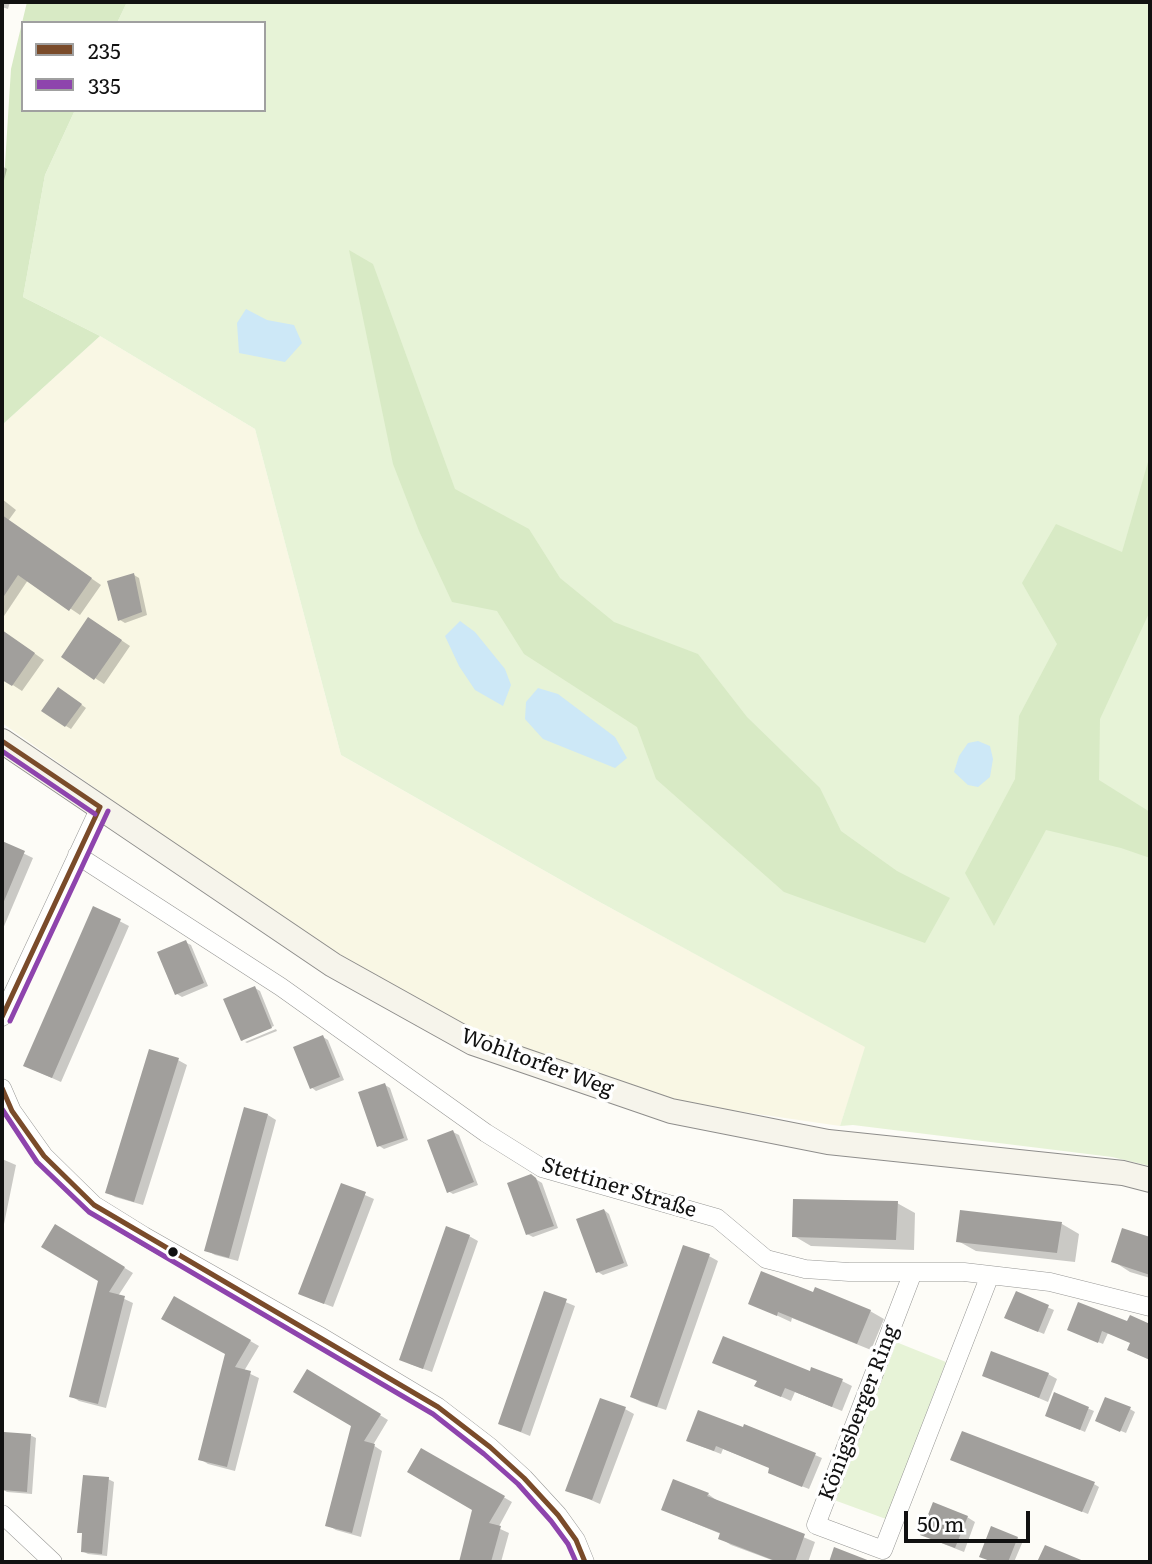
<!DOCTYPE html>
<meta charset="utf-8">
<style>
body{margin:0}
#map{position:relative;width:1152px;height:1564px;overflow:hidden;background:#fdfcf7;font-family:Literata,serif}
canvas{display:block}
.frame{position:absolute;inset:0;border:4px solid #111;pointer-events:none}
.legend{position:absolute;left:21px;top:21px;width:245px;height:91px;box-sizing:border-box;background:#fff;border:2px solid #a0a0a0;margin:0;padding:9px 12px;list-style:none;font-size:21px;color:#111}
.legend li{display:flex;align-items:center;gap:14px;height:35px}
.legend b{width:35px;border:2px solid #a0a0a0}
.scale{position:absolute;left:904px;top:1511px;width:126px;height:32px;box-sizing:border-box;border:4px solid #111;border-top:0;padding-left:9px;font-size:21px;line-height:24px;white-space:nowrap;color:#111;-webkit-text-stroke:5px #fff;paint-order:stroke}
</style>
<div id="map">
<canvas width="1152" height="1564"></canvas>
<div class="frame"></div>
<ul class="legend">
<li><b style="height:9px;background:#7a4b2a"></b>235</li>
<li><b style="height:9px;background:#8e44ad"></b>335</li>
</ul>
<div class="scale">50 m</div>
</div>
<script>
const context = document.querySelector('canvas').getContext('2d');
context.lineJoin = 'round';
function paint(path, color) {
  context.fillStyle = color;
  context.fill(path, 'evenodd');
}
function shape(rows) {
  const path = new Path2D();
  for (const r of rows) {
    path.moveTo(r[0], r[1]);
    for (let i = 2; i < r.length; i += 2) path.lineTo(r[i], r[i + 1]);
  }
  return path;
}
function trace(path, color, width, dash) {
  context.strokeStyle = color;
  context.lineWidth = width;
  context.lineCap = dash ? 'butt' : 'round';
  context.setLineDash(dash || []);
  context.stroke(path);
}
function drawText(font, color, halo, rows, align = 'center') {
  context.font = font + ' Literata,serif';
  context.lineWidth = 7;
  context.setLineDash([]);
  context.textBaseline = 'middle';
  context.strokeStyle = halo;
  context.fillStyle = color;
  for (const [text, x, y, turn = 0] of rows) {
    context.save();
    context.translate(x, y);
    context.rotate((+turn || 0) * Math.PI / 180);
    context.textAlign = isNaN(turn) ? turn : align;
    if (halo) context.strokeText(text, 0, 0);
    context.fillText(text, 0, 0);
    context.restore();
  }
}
paint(shape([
 [100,336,255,429,341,755,596,900,866,1047,840,1126,675,1102,478,1035,337,957,2,723,2,425]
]), '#f9f7e4');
paint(shape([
 [127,2,1150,2,1150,1166,1112,1157,853,1125,840,1126,865,1047,596,900,341,755,255,429,100,336,23,297,45,175,75,110,264,110,264,23,117,23],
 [896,1342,946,1362,886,1519,834,1500]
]), '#e7f3d7');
paint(shape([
 [27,2,127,2,117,23,23,23,23,110,75,110,45,175,23,297,100,336,2,425,2,212,11,69],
 [349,250,373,264,455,489,529,529,560,578,614,622,698,654,747,717,820,788,841,831,897,871,950,898,925,943,784,892,656,779,637,727,524,654,497,611,452,602,419,531,393,464],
 [1150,455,1150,611,1100,719,1099,780,1150,812,1150,858,1121,848,1046,830,994,926,965,873,1015,779,1019,716,1057,644,1022,583,1056,524,1122,552]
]), '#d8eac5');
paint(shape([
 [246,309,267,320,294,325,302,343,285,362,239,353,237,323],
 [460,621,475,632,505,669,511,685,503,706,475,690,459,666,445,636],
 [538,688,558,694,615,737,627,758,615,768,543,739,525,719,526,702],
 [978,741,990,746,993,759,990,777,978,787,968,785,954,772,959,756,968,743]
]), '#cde8f7');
paint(shape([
 [2,2,10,2,8,9,2,7],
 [2,166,7,169,2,188],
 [2,499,16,510,8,521,101,585,80,615,28,580,2,619],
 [134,575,139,578,147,615,125,623,120,620],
 [97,624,130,646,104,684,63,657],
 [2,631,44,660,22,691,2,678],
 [64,692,86,708,71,729,66,726],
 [2,843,33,858,2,931],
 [94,908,129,926,61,1082,34,1070],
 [185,942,191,945,208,986,182,997,177,994],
 [255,988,260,991,274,1026,243,1038,243,1041,242,1040],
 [276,1029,277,1031,247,1043,245,1042],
 [323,1037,328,1040,344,1080,316,1091,311,1087],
 [178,1060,187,1065,143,1205,115,1197,107,1192],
 [385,1085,390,1088,408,1140,384,1149,378,1145],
 [245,1109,268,1115,276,1120,238,1261,215,1255,206,1250],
 [453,1132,459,1135,478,1185,453,1194,448,1191],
 [2,1159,16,1165,2,1234],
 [531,1176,542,1183,558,1228,533,1237,527,1234],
 [342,1185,374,1199,333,1307,309,1298],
 [897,1203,915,1213,914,1250,811,1246,794,1236],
 [604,1210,609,1214,628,1266,603,1275,598,1272],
 [1062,1224,1079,1234,1075,1262,976,1251,958,1241],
 [56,1226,133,1273,118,1296,133,1303,106,1408,79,1401,71,1396,100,1281],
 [1123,1230,1150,1239,1150,1278,1130,1272,1113,1261],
 [469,1236,478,1241,432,1372,410,1364,401,1359],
 [709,1256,718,1261,666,1410,641,1402,632,1397],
 [546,1294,575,1306,530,1436,500,1424],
 [814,1294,870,1311,884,1319,871,1350,792,1318,791,1322,750,1303],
 [1016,1294,1054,1310,1044,1334,1012,1321],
 [175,1298,259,1346,244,1371,259,1378,235,1471,208,1464,200,1459,227,1354],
 [1131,1318,1150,1326,1150,1359,1134,1353,1132,1343,1108,1333,1103,1344,1074,1332,1128,1324],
 [308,1371,388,1420,373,1445,382,1451,361,1537,336,1530,327,1525,353,1426],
 [811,1373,842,1381,852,1386,842,1411,795,1392,791,1401,766,1390],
 [1048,1374,1057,1379,1048,1402,984,1375],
 [1055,1395,1094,1411,1085,1432,1052,1418],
 [625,1409,634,1414,600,1504,568,1490],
 [1130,1409,1135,1412,1126,1433,1102,1423],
 [5,1434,30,1435,36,1438,32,1494,7,1492,2,1489],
 [695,1444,815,1455,822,1458,809,1489,776,1476,771,1468,723,1449,721,1454],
 [422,1450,512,1502,498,1528,509,1533,501,1562,461,1562,474,1509],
 [958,1462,1094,1484,1099,1487,1088,1514],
 [108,1479,114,1482,107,1556,88,1554,82,1551,84,1534,79,1532],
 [708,1494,719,1502,815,1542,808,1562,777,1562,731,1545,720,1538,721,1534,663,1510],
 [967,1517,975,1522,964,1552,931,1539],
 [1017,1538,1023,1541,1014,1562,995,1562,986,1559]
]), '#0003');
paint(shape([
 [2,515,92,578,69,611,18,575,2,599],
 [134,573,142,612,118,621,107,581],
 [88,617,122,640,94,680,61,657],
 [2,630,35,653,12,686,2,680],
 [58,687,82,704,65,727,41,711],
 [2,841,25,851,2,906],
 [93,906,121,919,52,1078,23,1066],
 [186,940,204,983,175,995,157,952],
 [255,986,272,1028,241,1041,223,999],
 [323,1035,340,1077,310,1089,293,1047],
 [149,1049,179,1058,134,1202,105,1193],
 [385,1083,404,1138,377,1147,358,1092],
 [244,1107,268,1114,229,1258,204,1251],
 [453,1130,474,1182,447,1193,427,1140],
 [531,1174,536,1178,554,1226,526,1235,507,1183],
 [341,1183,366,1192,324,1304,298,1294],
 [793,1199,898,1201,896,1240,792,1237],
 [604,1209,624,1263,596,1273,576,1219],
 [960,1210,1062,1222,1057,1253,956,1242],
 [55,1224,125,1267,109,1292,125,1296,98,1404,69,1397,98,1281,41,1247],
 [446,1226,470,1235,423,1369,399,1360],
 [1122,1228,1150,1237,1150,1275,1111,1262],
 [683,1245,710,1254,657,1407,630,1397],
 [761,1271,813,1292,815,1287,871,1310,857,1344,778,1312,777,1316,748,1304],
 [544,1291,567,1299,521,1432,498,1424],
 [1016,1291,1049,1305,1038,1332,1004,1318],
 [174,1296,251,1340,235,1367,251,1371,227,1467,198,1460,225,1354,161,1319],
 [1078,1302,1127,1321,1130,1315,1150,1324,1150,1360,1127,1350,1130,1343,1102,1331,1098,1343,1067,1330],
 [723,1336,810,1371,811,1367,843,1379,832,1407,785,1388,781,1397,754,1386,757,1381,712,1363],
 [991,1351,1049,1373,1039,1398,982,1376],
 [307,1369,381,1414,364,1441,375,1444,352,1533,325,1526,351,1426,293,1392],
 [1054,1392,1089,1407,1080,1430,1045,1416],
 [1105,1397,1131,1407,1120,1432,1095,1421],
 [600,1398,626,1407,592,1500,565,1491],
 [698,1410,743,1427,744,1424,816,1453,802,1487,768,1473,769,1468,716,1446,714,1451,686,1441],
 [962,1431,1095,1482,1082,1512,950,1460],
 [4,1432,31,1434,27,1492,2,1490],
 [421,1448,505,1496,489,1523,501,1526,491,1562,459,1562,472,1510,407,1472],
 [83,1475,109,1477,102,1554,81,1552,82,1533,77,1533],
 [673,1479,709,1493,707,1496,805,1534,795,1562,778,1562,734,1545,718,1539,720,1533,661,1510],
 [933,1502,968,1516,955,1548,920,1535],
 [991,1526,1018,1537,1008,1562,993,1562,979,1557],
 [1045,1545,1086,1562,1037,1562],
 [834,1547,870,1561,870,1562,829,1562]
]), '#a19f9c');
const street = shape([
 [77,855,281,987,486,1133,542,1168,717,1218,766,1259,805,1269,849,1272,964,1272,1050,1282,1150,1307],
 [2,1017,100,807],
 [2,1088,12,1111,44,1156,94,1205,144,1236,318,1335,438,1407,490,1447,524,1478,558,1515,576,1540,585,1562],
 [913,1272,816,1525,883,1550,990,1275],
 [2,1514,53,1562]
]);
const secondary = shape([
 [2,741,333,965,473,1043,671,1111,828,1142,1123,1173,1150,1180]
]);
trace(street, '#979795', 19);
trace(secondary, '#8e8d8b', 26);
trace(street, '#fffffe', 18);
trace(secondary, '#f6f4eb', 24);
trace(shape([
 [2,741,100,807],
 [2,1017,100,807],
 [2,1088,12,1111,44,1156,94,1205,438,1407,490,1447,524,1478,558,1515,576,1540,585,1562]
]), '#7a4b2a', 5);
trace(shape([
 [2,751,95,814],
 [10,1021,108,811],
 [2,1109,37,1162,89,1212,433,1414,484,1454,518,1484,551,1521,568,1544,576,1562]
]), '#8e44ad', 5);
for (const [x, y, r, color] of [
 [173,1252,6,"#111"]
]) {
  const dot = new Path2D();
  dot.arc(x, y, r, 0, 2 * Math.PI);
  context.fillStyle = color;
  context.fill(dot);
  trace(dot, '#fff', 2.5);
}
drawText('21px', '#111', '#fff', [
 ["Wohltorfer Weg",537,1063,20],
 ["Stettiner Straße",619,1188,17],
 ["Königsberger Ring",859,1413,-69]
]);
</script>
